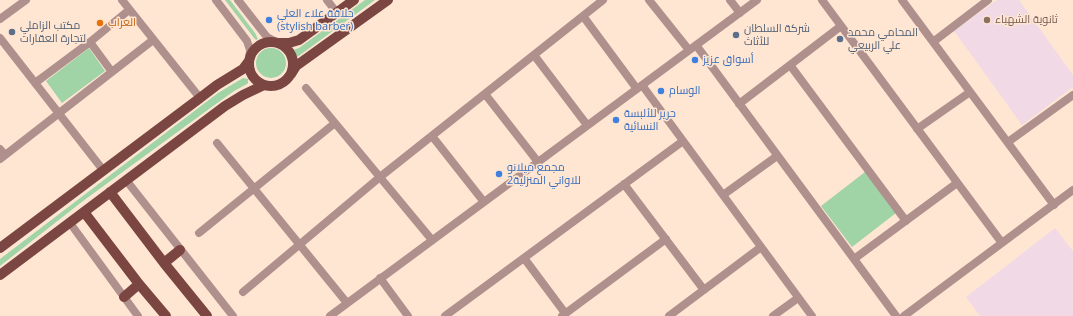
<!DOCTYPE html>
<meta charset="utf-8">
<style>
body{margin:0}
canvas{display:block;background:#ffe6d2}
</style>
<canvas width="1073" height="316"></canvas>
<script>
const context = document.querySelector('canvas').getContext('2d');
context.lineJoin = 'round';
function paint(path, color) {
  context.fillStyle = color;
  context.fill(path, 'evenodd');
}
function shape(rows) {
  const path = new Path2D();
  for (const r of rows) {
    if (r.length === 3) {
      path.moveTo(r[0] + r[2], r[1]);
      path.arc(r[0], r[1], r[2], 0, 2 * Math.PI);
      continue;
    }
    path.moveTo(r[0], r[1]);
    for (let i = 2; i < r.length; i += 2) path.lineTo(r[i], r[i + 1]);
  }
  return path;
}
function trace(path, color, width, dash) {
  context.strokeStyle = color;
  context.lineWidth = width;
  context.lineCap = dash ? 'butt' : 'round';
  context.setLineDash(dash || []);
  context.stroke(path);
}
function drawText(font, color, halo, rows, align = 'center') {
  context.font = font + ' "Open Sans",Cairo,sans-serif';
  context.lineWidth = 3;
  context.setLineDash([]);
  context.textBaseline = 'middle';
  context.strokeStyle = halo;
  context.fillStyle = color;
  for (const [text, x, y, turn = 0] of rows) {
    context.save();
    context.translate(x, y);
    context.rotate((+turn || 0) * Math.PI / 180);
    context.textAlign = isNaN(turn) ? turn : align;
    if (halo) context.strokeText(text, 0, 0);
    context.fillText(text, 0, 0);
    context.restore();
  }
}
paint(shape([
 [997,0,1019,0,1073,75,1073,87,1022,125,954,31],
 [1055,228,1073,251,1073,316,980,316,966,297]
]), '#f1dae6');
paint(shape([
 [225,0,230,0,255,33,258,39,256,40,254,38],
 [365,0,375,0,296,58,293,50,299,48],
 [271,63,15],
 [89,48,105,71,62,103,46,81],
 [243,78,248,79,248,83,247,84,234,91,209,109,83,201,0,266,0,259,218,93],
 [865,172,896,213,852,247,821,206]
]), '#a0d3a6');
trace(shape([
 [122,0,200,98],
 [216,0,247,41,250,50,249,61],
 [238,0,267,37,276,42],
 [327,0,337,13],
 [649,0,689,50],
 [730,0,740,13],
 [822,0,1002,243],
 [902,0,1054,205],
 [583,16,637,89],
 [0,19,26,0],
 [0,38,103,170],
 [90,42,112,72],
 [933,42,988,0],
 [696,45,896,316],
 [534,55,587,125],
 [790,65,906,221],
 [35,83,90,42,129,10],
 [642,85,812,316],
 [306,88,432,240],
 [485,94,538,162],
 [739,104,841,26],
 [917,129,970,92],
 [432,136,484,202],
 [1008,142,1073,95],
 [217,143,347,303],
 [0,149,5,155],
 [0,159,153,40],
 [126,180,233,316],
 [624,184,704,290],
 [723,195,777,156],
 [70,223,138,316],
 [199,233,335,123],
 [524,258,565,313],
 [854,259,957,183],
 [380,278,408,316],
 [243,292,380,177,603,0],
 [330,316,757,0],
 [445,316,683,141],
 [562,316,666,239],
 [669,316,761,247],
 [773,316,798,298],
 [904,316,1073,190]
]), '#b0908d', 8);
trace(shape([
 [271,64,22],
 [278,43,289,43,299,40,354,0],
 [291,74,296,66,388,0],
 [110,192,164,263,207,316],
 [84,212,139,284,166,316],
 [0,248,200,98,217,85,243,69,249,61],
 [164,263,180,250],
 [0,275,225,106,243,95,264,85],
 [124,297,139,284]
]), '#7b4541', 10);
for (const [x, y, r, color] of [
 [269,20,4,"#3f7fe0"],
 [987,20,4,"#8d6e63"],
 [100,23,4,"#e8710a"],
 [12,32,4,"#5c6f8a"],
 [736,35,4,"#5c6f8a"],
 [840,39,4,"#5c6f8a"],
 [695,60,4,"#3f7fe0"],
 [661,91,4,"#3f7fe0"],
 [616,120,4,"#3f7fe0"],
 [499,174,4,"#3f7fe0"]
]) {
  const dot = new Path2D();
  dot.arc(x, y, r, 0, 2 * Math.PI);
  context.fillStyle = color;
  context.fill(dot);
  trace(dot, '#ffe6d2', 1.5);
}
drawText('11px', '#366cbe', '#ffe6d2', [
 ["حلاقة علاء العلي",277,14],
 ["(stylish barber)",277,27],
 ["أسواق عزيز",703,60],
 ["الوسام",669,91],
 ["حرير للألبسة",624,114],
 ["النسائية",624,127],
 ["مجمع ميلانو",507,168],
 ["للاواني المنزلية2",507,181]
], 'left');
drawText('11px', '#785e54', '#ffe6d2', [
 ["ثانوية الشهباء",995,20]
], 'left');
drawText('11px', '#c56008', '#ffe6d2', [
 ["العراب",108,23]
], 'left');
drawText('11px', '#4e5e75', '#ffe6d2', [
 ["مكتب الزاملي",20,26],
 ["لتجارة العقارات",20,39],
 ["شركة السلطان",744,29],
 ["للأثاث",744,42],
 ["المحامي محمد",848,33],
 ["علي الربيعي",848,46]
], 'left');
</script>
